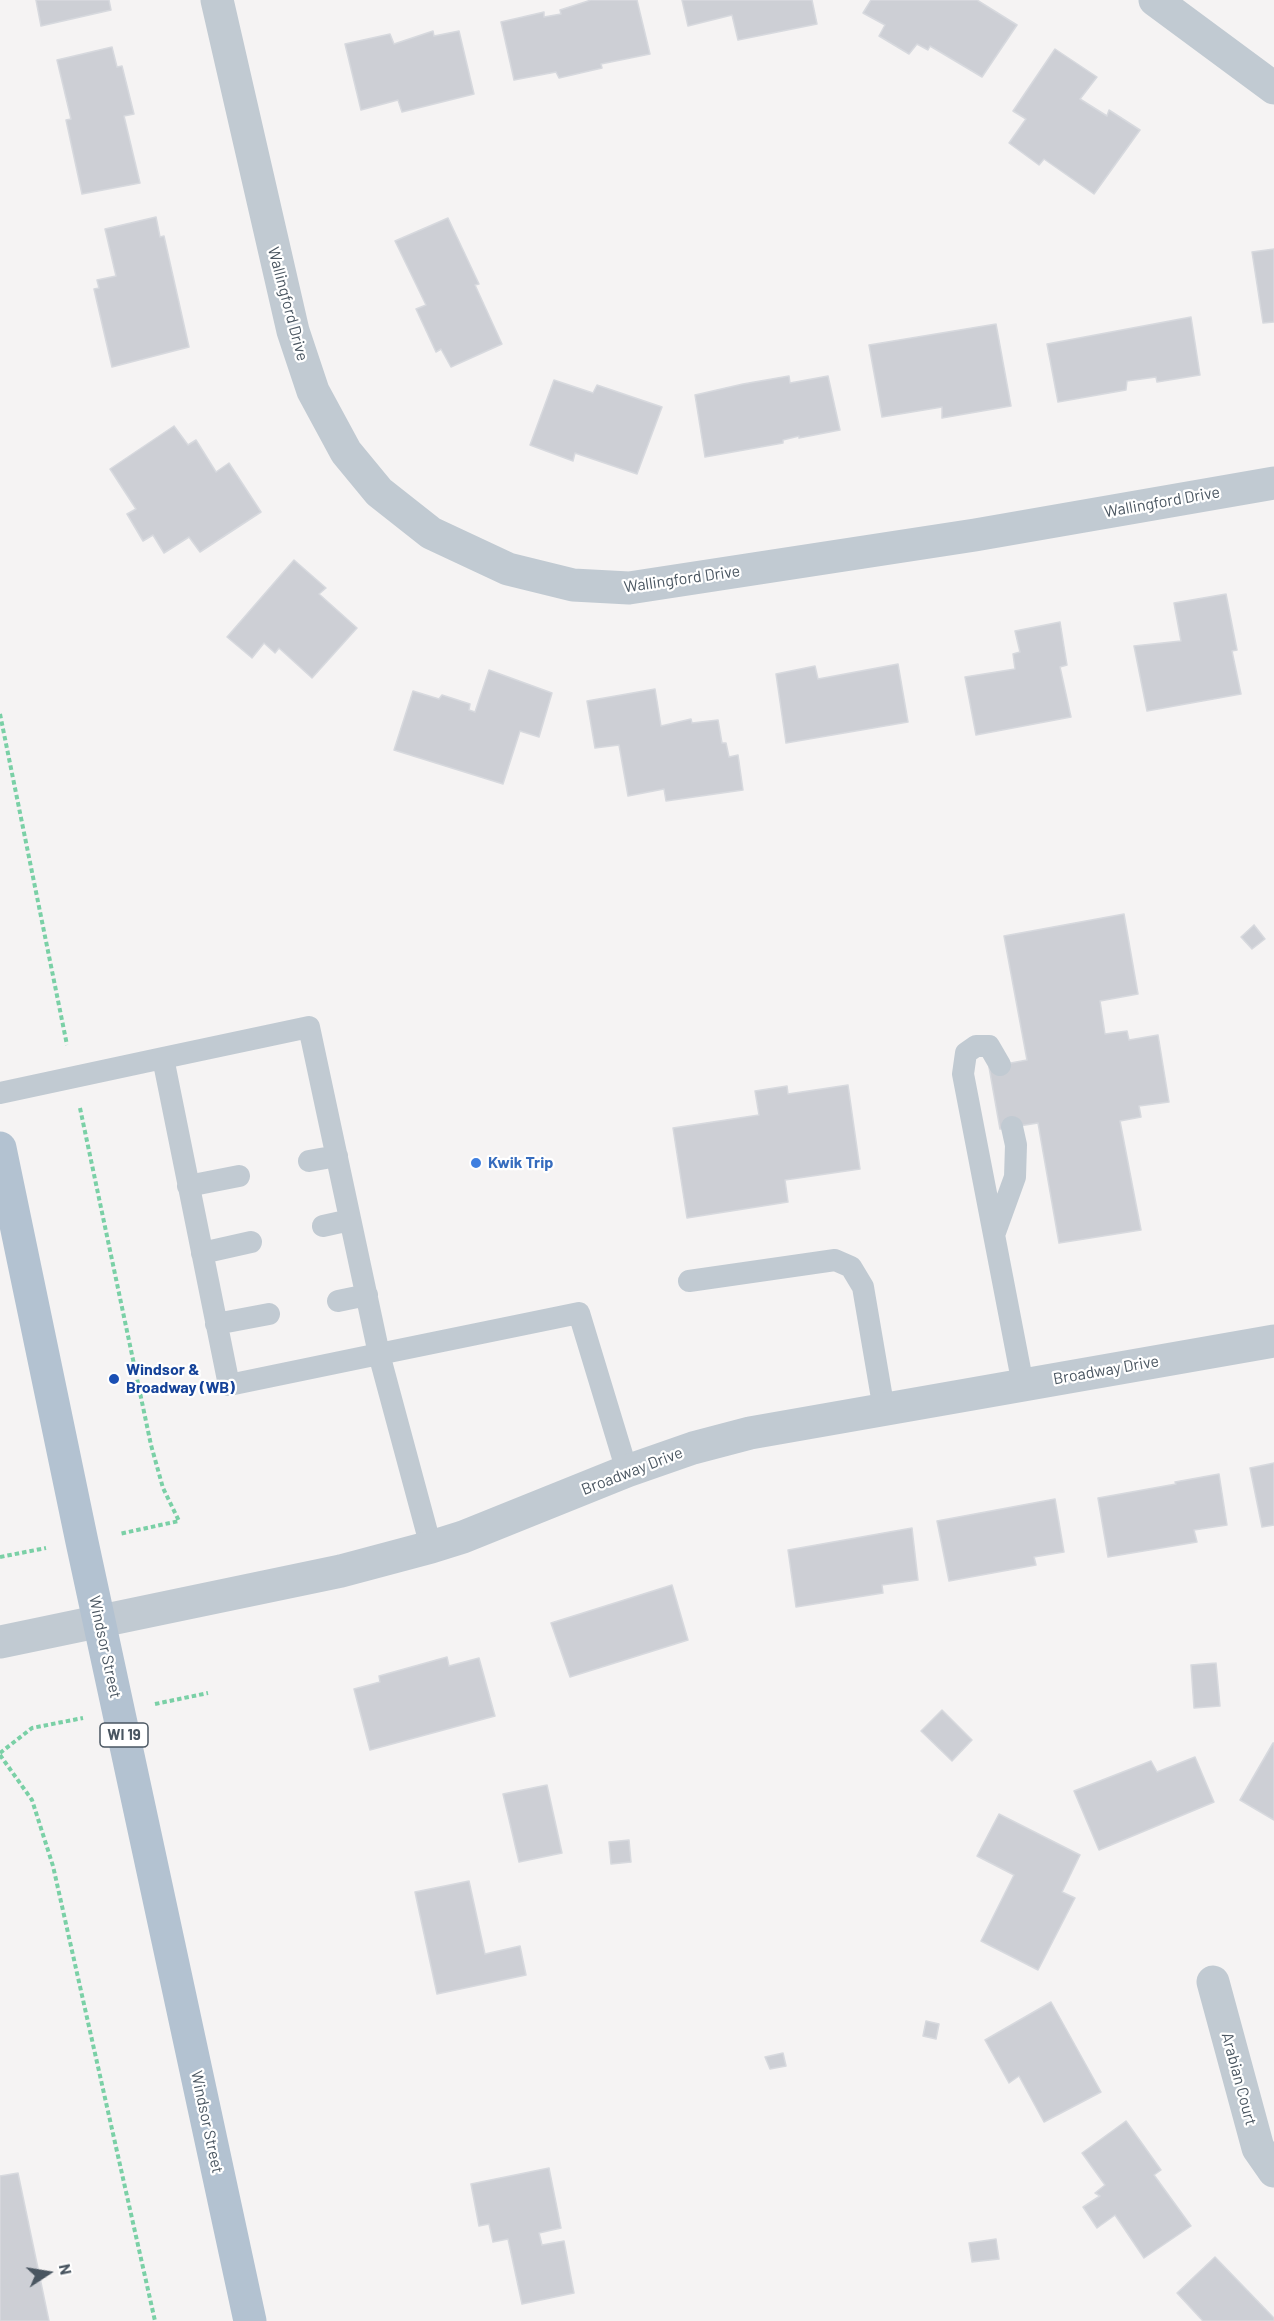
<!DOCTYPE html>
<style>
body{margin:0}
#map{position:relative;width:1274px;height:2321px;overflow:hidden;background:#f5f3f3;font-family:Barlow,sans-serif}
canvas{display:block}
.north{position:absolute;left:18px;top:2243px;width:60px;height:60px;-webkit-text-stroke:4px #fff;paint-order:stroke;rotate:78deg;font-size:16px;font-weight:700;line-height:24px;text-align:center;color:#4a5661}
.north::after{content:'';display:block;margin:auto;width:21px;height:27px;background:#4a5661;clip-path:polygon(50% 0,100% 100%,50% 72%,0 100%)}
</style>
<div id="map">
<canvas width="1274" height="2321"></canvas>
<div class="north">N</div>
</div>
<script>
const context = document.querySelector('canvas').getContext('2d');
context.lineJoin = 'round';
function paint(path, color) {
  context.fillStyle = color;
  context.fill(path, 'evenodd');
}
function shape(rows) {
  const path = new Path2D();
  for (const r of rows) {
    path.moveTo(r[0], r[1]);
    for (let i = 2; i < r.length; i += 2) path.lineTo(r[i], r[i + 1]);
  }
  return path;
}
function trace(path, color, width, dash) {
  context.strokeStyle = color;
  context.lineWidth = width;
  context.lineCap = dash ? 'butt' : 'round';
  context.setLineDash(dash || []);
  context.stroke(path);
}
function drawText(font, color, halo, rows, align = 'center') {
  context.font = font + ' Barlow,sans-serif';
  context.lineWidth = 4.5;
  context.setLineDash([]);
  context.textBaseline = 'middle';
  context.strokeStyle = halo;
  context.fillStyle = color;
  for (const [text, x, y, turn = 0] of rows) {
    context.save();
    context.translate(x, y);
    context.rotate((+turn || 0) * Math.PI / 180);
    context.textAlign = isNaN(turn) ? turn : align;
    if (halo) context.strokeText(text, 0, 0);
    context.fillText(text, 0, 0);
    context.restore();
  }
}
const building = shape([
 [36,0,109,0,111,10,41,26,36,0],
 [591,0,637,0,650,54,601,64,602,68,559,78,556,72,514,80,501,22,544,12,544,17,561,14,560,10,591,0],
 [682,0,812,0,817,24,738,40,732,15,688,26,682,0],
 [871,0,977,0,1017,25,982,77,930,46,928,50,917,44,909,54,879,36,885,25,863,13,871,0],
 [433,31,434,36,459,31,474,94,402,112,398,100,361,110,345,44,390,34,394,44,433,31],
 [112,47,117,67,122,66,134,114,124,116,140,183,82,194,66,120,71,119,57,60,112,47],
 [1055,49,1097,77,1080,99,1107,116,1109,110,1140,130,1094,194,1044,159,1039,165,1009,143,1026,119,1013,111,1055,49],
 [156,217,160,237,164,236,189,347,112,367,94,289,99,288,97,280,116,276,105,229,156,217],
 [448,218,479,284,475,285,502,344,451,367,441,349,436,352,416,309,426,305,395,241,448,218],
 [1274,249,1274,322,1263,323,1252,252,1274,249],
 [1191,317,1200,375,1157,382,1156,377,1127,381,1126,390,1058,402,1047,344,1191,317],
 [996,324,1011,406,942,418,942,407,882,417,869,345,996,324],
 [789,376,790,383,828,376,840,430,799,438,799,436,783,440,783,443,705,457,695,395,743,384,789,376],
 [554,380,593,393,597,385,662,407,637,474,575,453,573,461,530,445,554,380],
 [174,426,188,445,196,440,216,472,229,463,261,512,200,552,189,537,164,553,153,535,143,541,127,514,136,509,110,469,174,426],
 [294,560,326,588,319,594,357,628,312,678,279,648,275,653,264,643,252,658,227,637,294,560],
 [1226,594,1237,650,1232,651,1241,694,1147,711,1134,646,1181,641,1174,603,1226,594],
 [1060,622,1067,665,1060,667,1071,717,976,735,965,677,1015,669,1013,654,1020,652,1015,631,1060,622],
 [898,664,908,722,786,743,776,674,815,666,818,679,898,664],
 [489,670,552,693,539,737,520,731,503,784,394,750,413,691,439,699,442,695,470,704,469,710,475,712,489,670],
 [655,689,661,726,691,719,692,723,718,720,722,743,726,743,729,757,738,755,743,790,666,801,664,789,628,796,619,745,595,748,587,701,655,689],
 [1124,914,1138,994,1100,1001,1105,1034,1127,1031,1129,1040,1158,1035,1169,1102,1139,1106,1141,1117,1120,1121,1141,1230,1059,1243,1038,1123,1000,1129,989,1067,1027,1060,1004,936,1124,914],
 [1254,925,1265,939,1252,949,1241,937,1254,925],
 [848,1085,860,1169,785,1180,788,1202,687,1218,673,1128,759,1115,755,1091,787,1086,788,1094,848,1085],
 [1274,1463,1274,1525,1262,1527,1250,1468,1274,1463],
 [1219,1474,1227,1525,1194,1530,1197,1542,1108,1557,1098,1498,1176,1484,1175,1482,1219,1474],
 [1055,1499,1064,1552,1034,1557,1036,1565,949,1581,937,1521,1055,1499],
 [912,1528,918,1580,882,1585,883,1593,796,1607,788,1550,912,1528],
 [672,1585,688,1640,570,1677,551,1623,672,1585],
 [447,1657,449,1666,479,1658,495,1716,370,1750,354,1689,380,1682,379,1676,447,1657],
 [1216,1663,1220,1706,1194,1708,1191,1665,1216,1663],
 [942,1710,972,1740,952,1761,921,1731,942,1710],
 [1273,1743,1274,1743,1274,1820,1240,1800,1273,1743],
 [1195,1757,1214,1802,1099,1850,1074,1791,1151,1761,1157,1772,1195,1757],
 [547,1785,562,1853,519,1862,503,1794,547,1785],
 [999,1814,1080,1855,1062,1892,1075,1898,1038,1970,981,1941,1014,1875,977,1856,999,1814],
 [629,1840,631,1862,611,1864,609,1842,629,1840],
 [469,1881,485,1954,520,1946,526,1975,437,1994,415,1892,469,1881],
 [1051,2002,1101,2092,1044,2122,1019,2076,1009,2083,985,2040,1051,2002],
 [926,2021,939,2024,936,2039,923,2036,926,2021],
 [783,2053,786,2066,770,2069,765,2057,783,2053],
 [1126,2121,1161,2170,1154,2175,1191,2226,1144,2258,1115,2215,1097,2228,1083,2207,1100,2196,1095,2193,1105,2185,1082,2153,1126,2121],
 [549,2168,561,2228,539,2233,542,2245,564,2241,574,2293,522,2304,508,2239,493,2242,489,2224,479,2226,471,2184,549,2168],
 [18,2173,49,2321,0,2321,0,2176,18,2173],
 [996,2239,999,2259,972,2262,969,2243,996,2239],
 [1215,2257,1274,2318,1274,2321,1203,2321,1177,2293,1215,2257]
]);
paint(building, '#cdcfd5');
trace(building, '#d7d9de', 1.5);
trace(shape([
 [0,714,67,1045],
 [80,1108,151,1445,163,1488,179,1521,119,1534],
 [0,1557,46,1548],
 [155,1704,208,1693],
 [0,1753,32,1728,83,1718],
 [0,1755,32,1800,53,1866,155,2321]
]), '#7ad0a6', 4, [4.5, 3]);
trace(shape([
 [1000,1065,989,1046,976,1046,966,1053,963,1074,1023,1385],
 [0,1093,163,1058,229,1385,379,1354,309,1027,163,1058],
 [309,1161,337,1156],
 [188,1186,239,1176],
 [323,1226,350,1220],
 [994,1235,1015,1177,1016,1145,1012,1127],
 [202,1253,251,1242],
 [689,1281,835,1260,851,1267,863,1287,884,1410],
 [338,1301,367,1295],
 [216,1324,269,1314],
 [431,1547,379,1354,579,1313,627,1471]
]), '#c1cad2', 22);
trace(shape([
 [217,0,293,331,313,391,346,452,379,492,431,533,508,569,573,585,629,588,975,535,1274,483],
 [1155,0,1274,88],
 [0,1642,341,1571,431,1547,463,1537,627,1471,693,1448,750,1433,1274,1341],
 [1213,1982,1258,2148,1274,2171]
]), '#c1cad2', 33);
trace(shape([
 [0,1148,82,1542,250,2321]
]), '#b3c2d1', 33);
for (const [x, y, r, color] of [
 [476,1163,6,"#3f7fe0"],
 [114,1379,6,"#1a4fb4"]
]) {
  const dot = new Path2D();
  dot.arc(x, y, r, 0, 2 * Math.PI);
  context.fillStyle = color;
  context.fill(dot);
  trace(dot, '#fff', 2);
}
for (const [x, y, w] of [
 [124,1735,48]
]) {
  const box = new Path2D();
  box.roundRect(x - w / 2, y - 12, w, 24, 4.5);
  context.fillStyle = '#fff';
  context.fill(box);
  trace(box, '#4a5661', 1.5);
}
drawText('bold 15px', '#4a5661', null, [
 ["WI 19",124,1735]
]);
drawText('16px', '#4a5661', '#fff', [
 ["Wallingford Drive",288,304,75],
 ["Wallingford Drive",1162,502,-10],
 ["Wallingford Drive",682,579,-8],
 ["Broadway Drive",1106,1370,-10],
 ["Broadway Drive",632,1471,-21],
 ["Windsor Street",105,1647,78],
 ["Arabian Court",1239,2079,75],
 ["Windsor Street",207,2122,78]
]);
drawText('bold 16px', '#366cbe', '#fff', [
 ["Kwik Trip",488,1163]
], 'left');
drawText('bold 16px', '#164399', '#fff', [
 ["Windsor &",126,1370],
 ["Broadway (WB)",126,1388]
], 'left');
</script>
